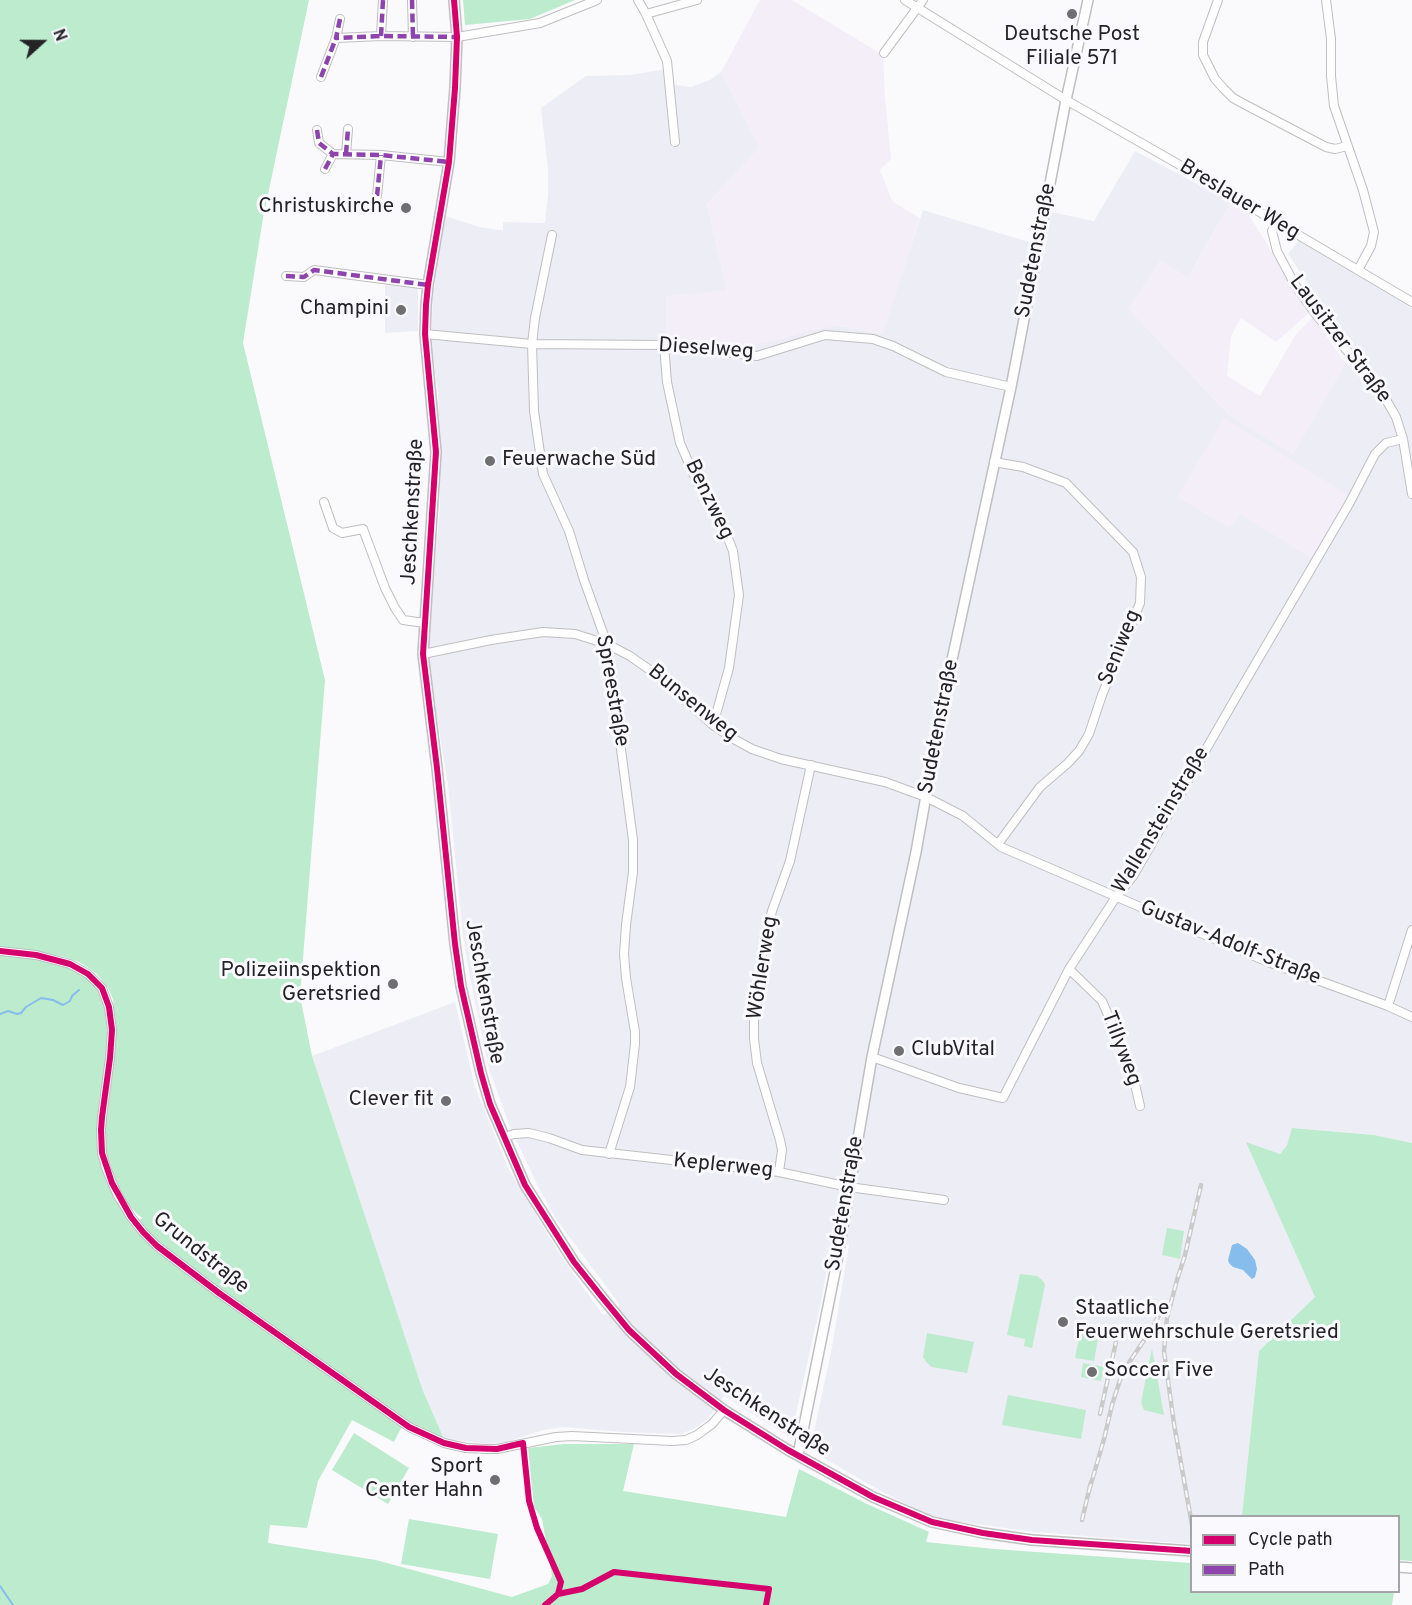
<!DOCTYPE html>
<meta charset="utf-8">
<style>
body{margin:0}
#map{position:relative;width:1412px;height:1605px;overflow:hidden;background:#fafafd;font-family:Overpass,sans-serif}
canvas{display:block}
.legend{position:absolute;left:1190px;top:1515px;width:210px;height:78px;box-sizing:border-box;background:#f9f9fe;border:2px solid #a4a4a8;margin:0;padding:8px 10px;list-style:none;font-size:18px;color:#242426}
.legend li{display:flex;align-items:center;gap:12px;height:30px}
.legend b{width:30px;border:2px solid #a4a4a8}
.north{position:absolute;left:12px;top:12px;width:60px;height:60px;-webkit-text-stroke:4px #f9f9fe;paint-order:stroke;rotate:69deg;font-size:16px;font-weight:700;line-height:24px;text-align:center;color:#242426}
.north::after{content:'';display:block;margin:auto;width:21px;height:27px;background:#242426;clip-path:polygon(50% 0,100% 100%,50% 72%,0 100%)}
</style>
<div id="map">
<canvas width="1412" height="1605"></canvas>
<ul class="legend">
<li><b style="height:8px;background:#d6006c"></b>Cycle path</li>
<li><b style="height:8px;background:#8e44ad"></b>Path</li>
</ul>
<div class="north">N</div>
</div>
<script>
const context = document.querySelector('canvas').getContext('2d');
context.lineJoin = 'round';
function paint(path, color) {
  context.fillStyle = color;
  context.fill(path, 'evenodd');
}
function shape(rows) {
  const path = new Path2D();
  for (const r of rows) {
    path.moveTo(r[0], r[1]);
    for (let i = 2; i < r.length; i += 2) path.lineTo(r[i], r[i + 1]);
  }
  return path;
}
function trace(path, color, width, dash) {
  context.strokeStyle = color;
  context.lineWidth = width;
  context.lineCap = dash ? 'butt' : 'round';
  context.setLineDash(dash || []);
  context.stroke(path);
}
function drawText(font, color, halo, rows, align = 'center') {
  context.font = font + ' Overpass,sans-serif';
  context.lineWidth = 6;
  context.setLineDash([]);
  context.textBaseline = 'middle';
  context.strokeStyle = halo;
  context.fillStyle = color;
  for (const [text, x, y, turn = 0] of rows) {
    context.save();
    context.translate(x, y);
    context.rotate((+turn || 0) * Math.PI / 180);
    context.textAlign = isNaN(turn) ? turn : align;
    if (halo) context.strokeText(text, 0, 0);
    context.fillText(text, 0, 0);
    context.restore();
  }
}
paint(shape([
 [672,68,675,85,691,87,710,80,721,72,760,147,707,204,727,290,811,330,838,325,882,334,923,210,1032,243,1045,250,1051,212,1094,221,1135,151,1231,202,1188,277,1226,413,1293,454,1352,351,1288,254,1300,239,1412,308,1412,1143,1374,1135,1293,1128,1287,1145,1280,1154,1247,1143,1315,1297,1259,1351,1242,1516,1192,1516,1191,1544,1034,1532,933,1518,877,1489,817,1454,811,1446,832,1347,849,1244,831,1245,821,1302,793,1427,786,1435,724,1396,708,1419,694,1429,681,1434,622,1432,563,1427,543,1430,507,1442,487,1444,444,1439,423,1391,312,1056,455,1002,475,1087,509,1170,562,1258,603,1315,620,1305,556,1219,537,1184,510,1127,489,1069,470,977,463,936,448,785,426,650,440,508,438,392,431,343,433,295,445,216,480,227,499,230,503,230,503,222,545,223,548,194,548,170,541,108,586,76,630,75],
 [385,285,418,288,418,331,385,333]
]), '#ededf5');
paint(shape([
 [760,0,792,0,883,55,885,97,891,159,880,170,892,201,920,218,883,334,838,325,811,330,777,341,745,346,666,338,666,296,727,290,707,204,759,147,721,72],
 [1231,202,1247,212,1267,244,1288,282,1310,312,1276,342,1241,318,1231,336,1227,376,1260,396,1296,334,1313,317,1345,363,1293,455,1226,413,1128,309,1160,260,1188,277],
 [1224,418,1348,495,1312,559,1240,514,1230,528,1177,497]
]), '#f3eef8');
paint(shape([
 [0,0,309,0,263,218,243,343,325,680,300,996,312,1056,423,1391,444,1439,405,1420,394,1442,352,1420,318,1481,307,1528,270,1525,268,1543,376,1560,512,1597,548,1584,552,1576,542,1519,534,1507,528,1448,564,1444,634,1444,623,1491,786,1517,799,1469,867,1504,929,1532,926,1542,994,1549,1191,1563,1192,1592,1394,1592,1392,1605,0,1605,0,955,33,958,77,969,97,986,104,999,109,1023,108,1047,99,1102,97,1128,100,1160,113,1194,132,1223,143,1218,138,1215,127,1203,112,1174,106,1153,105,1122,116,1032,113,999,108,988,96,973,79,962,65,957,29,951,0,947],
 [463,0,575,0,530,19,465,25],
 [1292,1128,1374,1135,1412,1143,1412,1561,1399,1560,1398,1516,1242,1516,1259,1351,1315,1297,1246,1142,1280,1154,1287,1145],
 [1167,1228,1184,1231,1180,1259,1162,1255],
 [1020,1274,1037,1276,1043,1281,1045,1285,1032,1348,1024,1346,1025,1339,1007,1335],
 [1082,1323,1100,1327,1094,1361,1075,1358],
 [927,1333,974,1342,967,1373,932,1367,927,1363,923,1357],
 [1152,1349,1164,1415,1144,1410,1141,1402],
 [1083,1363,1104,1367,1101,1381,1081,1377],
 [1008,1395,1086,1410,1081,1439,1002,1425],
 [354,1433,409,1468,388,1504,332,1470],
 [409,1519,498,1534,490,1579,401,1564]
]), '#bcebcd');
paint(shape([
 [1238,1243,1247,1249,1255,1260,1257,1269,1255,1277,1252,1279,1243,1270,1233,1267,1229,1263,1228,1260,1232,1245]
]), '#86bded');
trace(shape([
 [0,1014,8,1011,17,1014,21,1013,26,1007,41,998,53,1000,63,1005,70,1001,72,996,79,990],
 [0,1586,13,1605]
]), '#86bded', 2);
const minor = shape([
 [412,0,413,37],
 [638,0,646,14,667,61,675,142],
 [905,0,1066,100,1185,168,1412,302],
 [1218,0,1203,42,1203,55,1215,79,1224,89,1233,98,1244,104,1326,147,1335,149,1347,146],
 [1326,0,1331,39,1331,76,1334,106,1363,190,1374,232,1371,246,1358,270],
 [646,14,697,0],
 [340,19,336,38,381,36,457,37,540,23,597,0],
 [381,36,383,0],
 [884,53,923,0],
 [321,77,336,38],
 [317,130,319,143,333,154],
 [346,154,348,129],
 [325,169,333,154,381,155,449,162],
 [377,196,381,155],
 [1276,222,1272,231,1277,251,1295,285,1318,317,1380,389,1396,417,1403,439,1412,494],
 [552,235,535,318,532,344,534,411,543,474,569,531,584,580,607,644,633,840,633,872,626,925,624,954,626,978,635,1032,635,1044,630,1087,609,1154],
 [286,276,304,277,314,270,428,285],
 [425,334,532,344,664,345,757,356,825,335,873,339,893,346,946,372,1011,387],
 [664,345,667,382,680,443,697,482,721,520,733,551,739,595,729,668,713,725],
 [994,462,1023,467,1066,483,1133,552,1141,577,1140,603,1102,695,1089,734,1079,751,1068,763,1040,787,998,844],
 [324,502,333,528,342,533,363,529,385,588,395,608,403,620,425,623],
 [423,654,491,640,543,632,575,634,607,644,630,656,657,675,713,725,732,738,752,749,781,759,885,782,926,797,963,816,1001,847,1268,962,1388,1006,1412,1017],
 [0,951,36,955,70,964,88,974,102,988,109,1007,112,1030,110,1058,102,1117,101,1130,102,1153,106,1168,117,1194,131,1217,143,1232,157,1246,219,1293,409,1427,444,1443,466,1448,485,1449,497,1449,556,1437,572,1436,672,1441,686,1440,697,1435,712,1424,724,1410],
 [1069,969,1102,1001,1132,1071,1140,1106],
 [1388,1006,1412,930],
 [872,1057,959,1088,1003,1098,1069,969,1116,897,1133,876,1239,692,1349,504,1375,454,1386,443,1403,439],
 [504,1137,514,1134,529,1133,549,1138,582,1150,779,1172,849,1187,944,1200],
 [779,1172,782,1150,780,1140,757,1063,754,1039,754,1016,763,947,772,911,790,861,811,765]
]);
const tertiary = shape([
 [454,0,457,37,455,88,449,162,428,285,426,305,425,334,436,452,423,654,437,768,455,944,461,986,481,1073,490,1104,525,1185,574,1262,601,1296,629,1330,676,1374,724,1410,788,1450,873,1497,932,1522,983,1533,1032,1540,1192,1551],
 [798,1455,836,1267,872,1057,916,852,942,706,1011,387,1066,100,1088,0],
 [1398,1567,1412,1568]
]);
trace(minor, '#bfbfc1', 10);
trace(tertiary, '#bfbfc1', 12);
trace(minor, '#fefeff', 8);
trace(tertiary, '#fefeff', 9);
const rail = shape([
 [1100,1414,1116,1342],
 [1089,1491,1104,1439,1112,1405,1120,1380,1130,1361,1151,1330,1165,1304],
 [1082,1520,1091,1482],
 [1192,1525,1174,1424,1164,1351,1167,1318,1177,1280,1185,1255,1201,1185]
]);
trace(rail, '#cacacb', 4.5);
trace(rail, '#f9f9fe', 2, [7]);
trace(shape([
 [412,0,413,37],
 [340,19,336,38,381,36,457,37],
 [381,36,383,0],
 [321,77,336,38],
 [317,130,319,143,333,154],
 [346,154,348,129],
 [325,169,333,154,381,155,449,162],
 [377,196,381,155],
 [286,276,304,277,314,270,428,285]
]), '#8e44ad', 4.5, [9, 4.5]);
trace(shape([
 [454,0,457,37,455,88,449,162,428,285,426,305,425,334,436,452,423,654,437,768,455,944,461,986,481,1073,490,1104,525,1185,574,1262,601,1296,629,1330,676,1374,724,1410,788,1450,873,1497,932,1522,983,1533,1032,1540,1192,1551],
 [0,951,36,955,70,964,88,974,102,988,109,1007,112,1030,110,1058,102,1117,101,1130,102,1153,112,1183,131,1217,143,1232,157,1246,219,1293,409,1427,444,1443,466,1448,497,1449,523,1443,529,1501,537,1528,561,1582,558,1594,545,1605],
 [558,1594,582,1589,614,1572,769,1589,766,1605]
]), '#d6006c', 6);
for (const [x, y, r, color] of [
 [1072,14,6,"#6f6f71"],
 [406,208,6,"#6f6f71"],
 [401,310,6,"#6f6f71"],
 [490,461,6,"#6f6f71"],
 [393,984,6,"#6f6f71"],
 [899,1051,6,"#6f6f71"],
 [446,1101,6,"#6f6f71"],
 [1063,1322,6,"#6f6f71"],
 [1092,1372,6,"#6f6f71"],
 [495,1480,6,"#6f6f71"]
]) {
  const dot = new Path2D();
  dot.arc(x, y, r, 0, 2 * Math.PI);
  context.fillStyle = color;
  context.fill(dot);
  trace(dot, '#f9f9fe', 2);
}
drawText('21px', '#242426', '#f9f9fe', [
 ["Deutsche Post",1072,36,"center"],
 ["Filiale 571",1072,60,"center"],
 ["Christuskirche",394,208],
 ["Champini",389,310],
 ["Feuerwache Süd",502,461,"left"],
 ["Polizeiinspektion",381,972],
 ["Geretsried",381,996],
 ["ClubVital",911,1051,"left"],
 ["Clever fit",434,1101],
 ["Staatliche",1075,1310,"left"],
 ["Feuerwehrschule Geretsried",1075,1334,"left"],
 ["Soccer Five",1104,1372,"left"],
 ["Sport",483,1468],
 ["Center Hahn",483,1492]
], 'right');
drawText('21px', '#242426', '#f9f9fe', [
 ["Breslauer Weg",1239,201,31],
 ["Sudetenstraße",1037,251,-79],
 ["Lausitzer Straße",1339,340,53],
 ["Dieselweg",706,350,4],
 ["Benzweg",708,500,64],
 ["Jeschkenstraße",414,512,-87],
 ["Seniweg",1121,648,-68],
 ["Spreestraße",611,691,80],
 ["Bunsenweg",692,704,39],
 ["Sudetenstraße",940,727,-79],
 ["Wallensteinstraße",1162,821,-59],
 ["Gustav-Adolf-Straße",1230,944,22],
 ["Wöhlerweg",764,968,-81],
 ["Jeschkenstraße",483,992,80],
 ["Tillyweg",1120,1049,69],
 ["Keplerweg",723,1167,6],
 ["Sudetenstraße",846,1204,-80],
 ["Grundstraße",200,1254,39],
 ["Jeschkenstraße",766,1413,33]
]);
</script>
